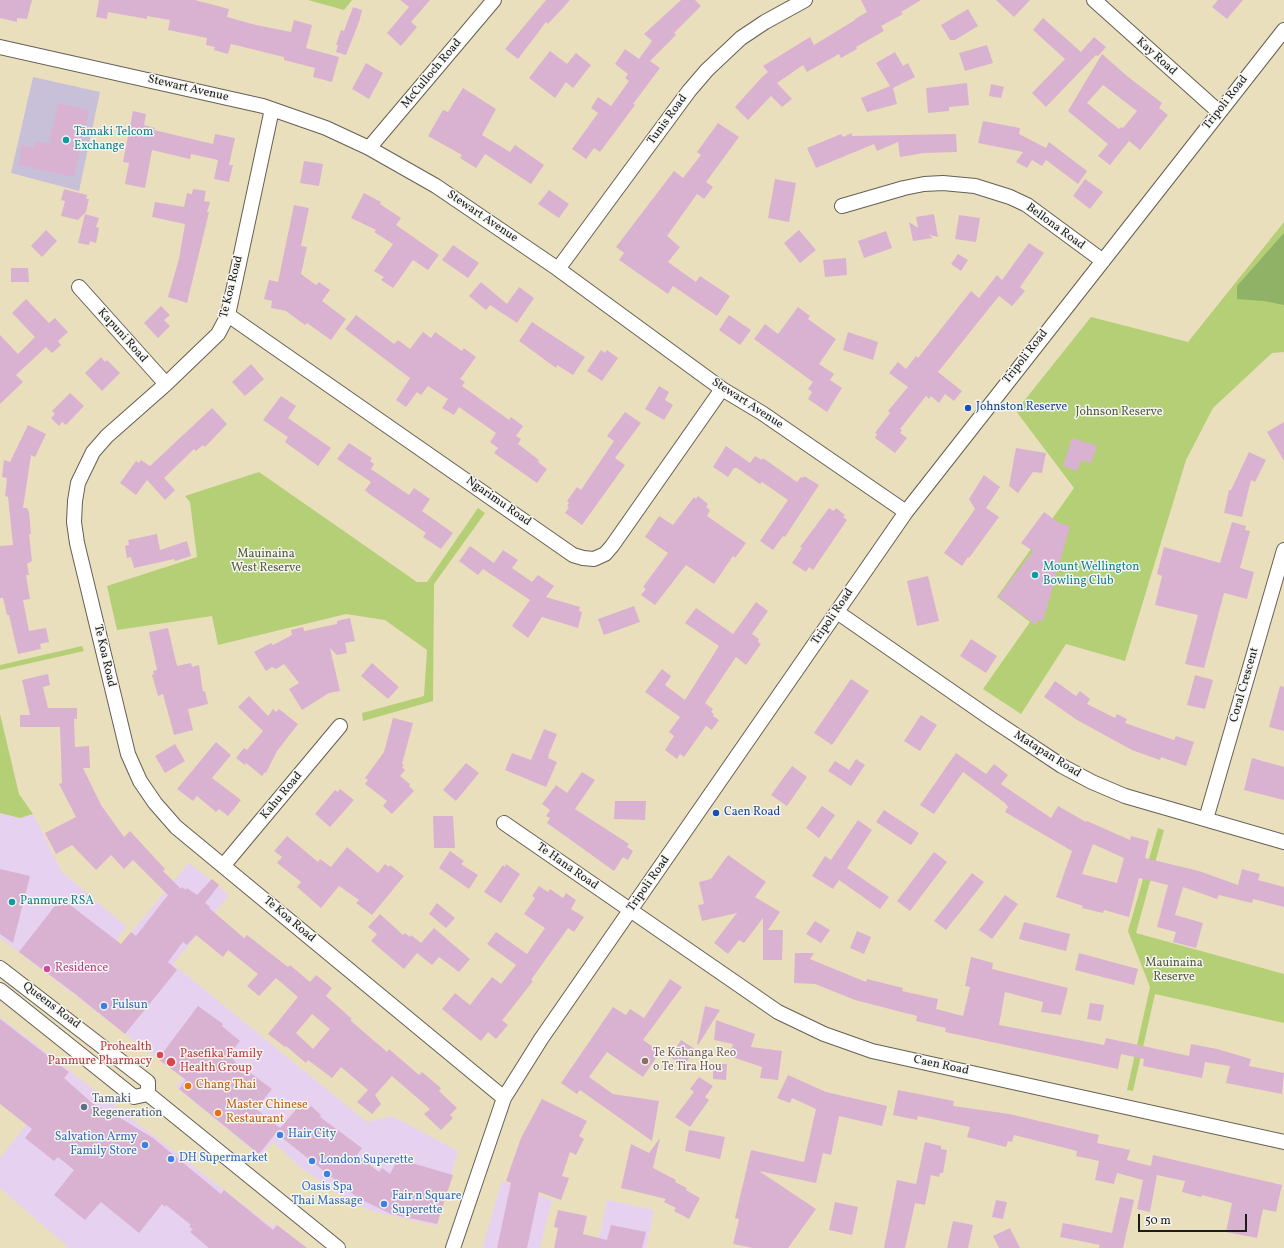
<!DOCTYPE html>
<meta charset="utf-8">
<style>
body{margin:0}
#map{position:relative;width:1284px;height:1248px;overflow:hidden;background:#eadfbc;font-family:Vollkorn,serif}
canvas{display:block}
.scale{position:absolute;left:1138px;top:1214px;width:109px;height:18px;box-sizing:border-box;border:2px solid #1c1c1c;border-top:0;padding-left:5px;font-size:12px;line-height:14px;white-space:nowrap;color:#1c1c1c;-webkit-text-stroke:3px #f6f6f2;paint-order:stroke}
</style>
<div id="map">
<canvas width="1284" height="1248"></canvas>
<div class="scale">50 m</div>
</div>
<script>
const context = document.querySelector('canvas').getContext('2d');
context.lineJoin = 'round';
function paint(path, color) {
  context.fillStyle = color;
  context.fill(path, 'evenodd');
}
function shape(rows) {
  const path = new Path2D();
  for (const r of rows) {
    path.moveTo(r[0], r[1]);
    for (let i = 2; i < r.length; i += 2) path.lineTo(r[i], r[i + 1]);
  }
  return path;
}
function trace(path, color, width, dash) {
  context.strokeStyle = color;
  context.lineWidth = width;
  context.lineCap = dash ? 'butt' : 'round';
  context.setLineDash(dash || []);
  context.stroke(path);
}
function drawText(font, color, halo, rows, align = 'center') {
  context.font = font + ' Vollkorn,serif';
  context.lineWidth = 3;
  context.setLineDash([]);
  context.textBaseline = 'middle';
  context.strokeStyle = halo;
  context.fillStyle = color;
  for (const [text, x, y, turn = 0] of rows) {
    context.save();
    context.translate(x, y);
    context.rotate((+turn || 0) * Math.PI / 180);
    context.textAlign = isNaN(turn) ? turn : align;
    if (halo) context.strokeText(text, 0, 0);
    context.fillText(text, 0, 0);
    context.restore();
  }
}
paint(shape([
 [0,813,20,818,33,814,62,872,127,927,73,994,0,938],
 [189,863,229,895,173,964,367,1122,392,1116,458,1151,437,1226,368,1210,348,1201,301,1168,273,1142,260,1156,176,1087,183,1078,77,997],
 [0,1017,272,1227,275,1224,307,1248,69,1248,0,1188,0,1158,37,1111,0,1081],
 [502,1181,552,1200,540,1248,483,1248,483,1245],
 [607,1200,654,1210,646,1248,597,1248]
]), '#e6d2f0');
paint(shape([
 [33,77,100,92,79,191,11,173]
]), '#c8bfd8');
paint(shape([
 [308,0,352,0,344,10],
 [1284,222,1284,352,1272,353,1213,408,1186,460,1125,661,1066,644,1021,714,983,689,1030,622,997,597,1074,488,1016,411,1091,317,1188,342],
 [259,472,417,582,427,582,478,508,485,513,434,584,433,701,363,721,362,713,424,696,427,650,385,620,346,614,218,645,212,616,117,630,107,586,197,557,190,502,185,496],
 [82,646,84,651,0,670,0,665],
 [0,714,19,794,33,814,20,818,0,813],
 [1158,828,1164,830,1136,933,1284,974,1284,1023,1155,994,1133,1091,1127,1090,1150,987,1128,931]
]), '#b4cf75');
paint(shape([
 [1284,233,1284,305,1264,301,1237,299,1237,286]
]), '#8fb266');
paint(shape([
 [0,0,32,0,27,19,17,18,17,22,0,18],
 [99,0,195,0,229,9,227,17,256,25,291,32,294,20,312,25,306,48,339,57,332,82,313,77,315,68,284,60,284,57,231,44,228,54,214,50,215,47,206,45,207,38,168,30,170,20,147,16,147,19,108,12,107,19,96,17],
 [400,0,430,0,411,22,417,27,401,46,387,33,409,7],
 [546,0,570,0,548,24,546,22,518,59,505,49],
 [681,0,695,0,701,6,674,33,676,35,650,61,660,68,633,104,635,105,600,152,594,148,586,159,572,149,598,113,591,108,598,97,611,106,629,81,625,78,628,74,615,64,625,49,639,59,652,41,644,34],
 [861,0,921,0,901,12,903,14,881,26,884,31,856,47,857,49,841,58,839,54,807,72,803,65,777,83,792,99,782,107,771,96,748,120,735,107,762,77,768,72,763,66,810,37,814,45,855,20,855,19,867,12],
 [996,0,1030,0,1014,17],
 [1218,0,1243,0,1227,19,1212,7],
 [353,7,362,10,359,22,346,55,336,52,338,45,336,45,341,30,344,31],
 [968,9,978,26,955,40,950,40,941,25],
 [1043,18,1081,52,1094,37,1106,47,1098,56,1096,55,1046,107,1032,93,1065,59,1033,30],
 [987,45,993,63,965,71,959,53],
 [550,51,567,64,576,53,591,65,573,88,566,82,555,98,529,78],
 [895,52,903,66,908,63,915,77,893,88,897,104,867,112,861,98,890,86,876,63],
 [1102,54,1127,76,1162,103,1159,108,1168,115,1140,150,1129,141,1110,165,1098,156,1108,144,1068,111],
 [1103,85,1137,111,1123,128,1121,127,1119,129,1087,103],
 [366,63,383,73,369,99,352,89],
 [967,83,969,105,949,107,949,111,928,113,926,88],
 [991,84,1004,87,1001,98,989,96],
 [463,88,496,109,482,135,510,152,515,145,544,165,531,184,485,154,476,168,460,158,462,155,428,136,443,110,448,112],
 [58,103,89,110,74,177,18,165,22,145,34,148,36,141,49,144],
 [133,111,146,114,144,125,155,128,154,130,213,144,215,134,235,138,229,165,233,165,229,182,214,179,218,160,191,154,190,159,152,150,145,188,125,184,129,163,123,162],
 [983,121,1020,128,1019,134,1046,148,1049,142,1087,171,1078,184,1046,160,1042,166,1032,160,1027,168,1016,162,1023,152,978,143],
 [718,123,739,137,706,182,713,187,704,199,697,194,667,236,680,247,668,262,696,282,700,276,730,296,717,316,673,286,668,294,619,260,624,253,616,247,674,171,683,178,701,155,697,152],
 [852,133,852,136,956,134,957,152,924,153,900,157,898,142,877,151,874,144,816,168,807,148,841,134,843,137],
 [304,161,323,164,319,186,300,183],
 [775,179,796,183,789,222,768,218],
 [1085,179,1103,192,1090,209,1073,196],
 [64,189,87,195,86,199,89,199,86,212,78,220,61,216,65,201,61,200],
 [193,189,206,191,204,201,210,202,207,212,209,212,187,303,168,297,179,259,185,224,152,217,155,202,184,207,187,193,192,194],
 [549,190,569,204,559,218,538,204],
 [364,193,381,202,380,204,401,218,396,225,439,255,428,270,413,260,393,288,381,280,384,277,374,271,393,244,374,232,376,230,351,218],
 [294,205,309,208,301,246,307,247,301,274,316,285,319,282,330,290,322,301,346,319,331,340,307,323,305,325,286,311,271,308,272,301,264,299,269,280,278,282],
 [85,214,99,218,96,227,99,228,96,243,90,241,89,245,78,243],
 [934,214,938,237,929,235,933,238,913,241,909,222,918,228,916,217],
 [959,215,980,218,976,242,955,239],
 [46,230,57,241,42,257,31,246],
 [799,230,816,250,800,263,784,243],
 [886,231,892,248,864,258,858,241],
 [1029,243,1044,253,1020,287,1025,291,1012,306,999,296,938,372,962,391,954,401,945,394,939,403,931,396,929,399,926,396,900,429,902,430,900,433,907,438,895,453,875,438,877,434,875,433,890,413,888,411,908,387,889,373,898,362,906,369,916,356,918,358,971,291,979,298,997,275,1002,280],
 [453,245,479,263,468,278,442,260],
 [958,254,968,260,961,271,951,264],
 [846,258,847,275,825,277,823,260],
 [11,268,28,268,29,282,11,282],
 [481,282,507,304,519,287,534,298,517,323,490,305,486,310,469,296],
 [26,299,49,323,55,318,68,332,58,341,61,345,52,353,46,347,16,375,23,382,0,404,0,335,18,354,35,337,12,313],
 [161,306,170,315,164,320,170,326,158,338,144,323],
 [798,307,810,316,808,319,836,339,819,364,834,374,830,380,842,388,827,412,808,399,812,392,808,389,813,382,754,339,765,324,778,334],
 [356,315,394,344,398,340,410,349,423,332,431,338,435,332,462,351,464,348,476,357,460,379,465,382,462,386,509,420,511,417,523,426,516,436,521,439,518,444,539,460,538,462,547,469,537,483,494,453,498,448,490,442,496,433,459,407,454,415,442,408,448,399,428,386,421,395,417,392,406,407,396,400,410,378,345,329],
 [729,315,751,330,740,345,719,330],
 [532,322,585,357,573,375,557,365,556,368,519,341],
 [848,332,878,342,873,360,843,350],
 [601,350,605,353,607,350,618,358,602,381,587,371],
 [101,357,105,362,107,360,120,373,102,391,85,373],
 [251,364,264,379,245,396,232,382],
 [659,386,669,392,665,400,673,405,664,420,645,409],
 [70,393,84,406,66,425,62,422,59,426,51,418,55,414,52,411],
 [281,396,296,406,288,418,331,448,318,466,285,442,288,437,263,420],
 [212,408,227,424,205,447,203,445,196,451,194,449,164,478,175,490,165,500,147,480,136,495,120,483,136,461,139,463,141,460,150,466],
 [625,412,641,423,615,458,625,465,582,525,565,513,569,507,567,506,569,503,567,501,577,487,581,490,614,441,607,436],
 [1284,422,1284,461,1267,432],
 [28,425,46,434,35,457,31,455,23,508,27,508,29,512,31,534,29,534,32,561,27,564,29,575,26,575,30,599,23,600,29,631,46,628,49,642,40,644,41,649,18,654,9,615,7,615,3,598,0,598,0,546,13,545,8,497,5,496,7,478,2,477,4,460,10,462],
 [1072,438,1097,446,1091,463,1081,460,1077,471,1063,466],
 [349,443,372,458,370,461,374,464,371,469,409,495,414,488,430,499,422,511,453,533,441,549,423,537,426,533,368,493,365,490,371,482,337,459],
 [726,446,750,463,755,456,762,460,763,458,797,482,801,477,803,478,804,476,819,485,785,537,783,536,773,550,760,541,788,500,762,482,760,484,737,468,734,468,728,477,713,467],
 [1016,448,1046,453,1042,473,1033,472,1018,493,1009,486],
 [1249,452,1266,460,1255,482,1251,480,1242,517,1224,513,1229,490,1231,490],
 [984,475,1000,487,986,508,999,517,969,558,968,557,962,566,944,553,975,509,969,499],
 [698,496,708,504,706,507,710,510,707,516,746,543,735,558,733,556,714,584,686,565,655,605,641,595,646,589,643,587,668,553,645,537,659,516,673,525,694,497,696,499],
 [829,508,834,511,836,508,845,515,843,517,847,520,813,570,809,567,806,572,792,563,802,548,800,547],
 [1044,512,1059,523,1070,526,1043,621,1038,620,1036,625,998,597,1033,551,1021,543],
 [1232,522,1246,526,1245,530,1250,531,1240,568,1254,572,1247,599,1224,593,1204,668,1185,664,1198,615,1155,605,1162,576,1157,574,1164,547,1220,563],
 [157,534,160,550,187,541,191,556,175,561,174,559,134,568,131,557,127,558,125,546,129,545,128,540],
 [470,546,494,563,503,550,518,560,512,568,532,582,538,575,554,586,546,597,580,607,579,611,582,612,578,628,542,617,528,638,512,626,530,600,483,569,478,575,459,561],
 [928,576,939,621,917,626,907,581],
 [756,602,768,611,752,634,759,639,758,642,761,644,746,665,736,657,705,703,713,709,711,712,714,714,713,716,719,720,712,730,706,726,684,757,680,754,677,759,665,750,674,736,669,732,680,717,645,692,662,669,671,676,665,685,685,700,719,646,685,623,696,608,733,634],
 [634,606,640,622,604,635,598,619],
 [350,618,355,641,345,643,347,653,337,655,330,648,340,691,329,693,302,710,289,689,299,683,284,664,276,669,272,667,266,671,254,652,271,643,273,645,292,635,291,630,303,627,304,631,337,624,337,621],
 [168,628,177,666,191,663,192,667,199,665,203,692,205,691,208,704,188,709,193,730,174,735,163,694,158,696,152,675,154,674,153,671,157,670,149,632],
 [971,639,997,656,986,673,960,656],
 [372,663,399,687,388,699,361,676],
 [48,674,50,685,43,687,48,708,77,708,77,719,74,719,75,747,89,746,90,768,83,768,101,805,124,837,130,831,165,869,163,871,181,889,182,887,186,890,187,888,197,895,212,879,219,885,205,903,210,907,209,908,244,938,247,935,288,967,290,965,310,982,316,975,332,988,326,996,352,1019,350,1020,387,1052,389,1049,419,1075,422,1072,441,1088,439,1091,457,1108,450,1115,453,1118,441,1130,424,1114,430,1109,392,1076,375,1095,381,1104,372,1114,357,1102,368,1090,341,1067,332,1078,308,1060,306,1063,286,1046,285,1047,268,1034,298,997,276,978,259,996,247,986,258,974,228,950,223,957,196,935,187,945,183,942,168,962,177,970,125,1034,74,993,19,952,61,898,121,944,131,932,136,936,168,895,133,860,124,869,111,855,96,870,72,845,56,854,45,833,76,817,59,784,62,783,60,727,20,727,20,715,30,715,22,680],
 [312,1014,330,1029,313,1049,296,1033],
 [1195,675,1213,680,1205,709,1187,705],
 [851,679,869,691,832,745,814,733],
 [1055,681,1076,696,1080,691,1090,699,1087,704,1115,718,1117,714,1127,719,1125,723,1174,740,1176,736,1194,742,1186,766,1161,757,1160,760,1132,750,1077,720,1044,697],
 [1280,686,1284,687,1284,731,1269,727],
 [249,696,268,716,273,709,276,712,279,709,298,724,277,751,266,773,265,772,262,776,246,763,245,765,236,758,244,748,247,750,263,731,238,707],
 [921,715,937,725,920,751,904,741],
 [393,718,413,723,402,764,404,765,402,767,405,770,400,776,410,784,409,786,414,791,392,814,383,806,387,801,365,784,368,780,365,778,384,752],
 [544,729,557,734,548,756,549,756,548,758,557,762,546,787,505,770,512,753,531,760],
 [216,742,231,755,212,778,241,800,228,816,219,809,216,812,197,796,193,801,177,789],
 [175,744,185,761,165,773,155,756],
 [956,753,986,774,994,764,1008,775,1001,784,1051,818,1058,806,1086,822,1087,821,1130,840,1131,836,1149,841,1145,858,1199,871,1238,885,1242,869,1260,874,1258,880,1284,887,1284,907,1253,899,1252,903,1219,895,1217,899,1183,887,1175,915,1203,923,1196,948,1173,942,1176,932,1157,927,1168,885,1139,878,1129,917,1104,910,1103,913,1082,908,1083,906,1056,897,1072,851,1005,812,1008,807,1005,803,963,772,934,814,920,805],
 [1093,844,1124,858,1117,883,1082,874],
 [1252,758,1284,767,1284,800,1244,790],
 [856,759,865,765,851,786,828,771,835,761,849,770],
 [466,763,479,773,456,801,443,790],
 [792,766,807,777,787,806,771,795],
 [582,772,595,780,575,809,629,844,627,847,633,851,628,860,623,857,614,871,547,823,550,818,546,816,550,810,542,804,556,785,567,793],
 [340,789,354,800,330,827,315,814,335,790,338,792],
 [615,801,646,801,645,820,614,819],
 [822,806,835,815,819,838,806,828],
 [884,810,919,833,911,845,876,822],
 [433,816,453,816,455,848,434,848],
 [858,820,872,830,847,868,889,897,880,909,839,880,833,889,812,876,825,856,831,860],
 [287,836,318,862,320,859,331,867,347,847,378,873,385,864,389,867,390,865,404,876,372,915,356,903,359,900,339,886,321,908,297,887,301,882,277,863,282,857,274,851],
 [450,851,464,861,461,864,478,875,469,889,439,868],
 [934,852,947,862,910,911,897,901],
 [728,855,766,882,755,897,780,912,768,930,783,930,782,960,763,960,763,918,744,943,739,940,728,954,714,943,737,913,702,921,698,905,704,904,699,882,711,879],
 [506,864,520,874,501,903,484,892,503,865,505,867],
 [0,869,30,876,13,943,0,934],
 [972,873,984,882,946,930,934,921],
 [539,886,548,892,550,889,563,898,566,893,576,900,571,909,584,917,574,932,568,928,531,980,533,981,504,1018,502,1020,508,1025,496,1039,488,1032,481,1041,442,1009,455,993,470,1005,492,977,501,984,516,965,487,944,496,932,527,954,545,928,524,914,535,898,532,896],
 [1005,895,1018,904,992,939,979,930],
 [437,903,455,918,446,928,429,914],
 [380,914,403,935,405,933,410,937,411,935,421,943,434,928,470,959,459,972,439,957,432,965,417,953,404,969,371,941,377,934,368,927],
 [815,921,830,930,821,943,806,934],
 [1024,922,1070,934,1066,951,1019,939],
 [857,931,871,937,864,954,850,948],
 [795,953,814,953,810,959,866,982,867,979,903,988,902,991,938,999,936,1009,963,1016,970,987,965,986,971,957,993,963,992,969,1068,988,1061,1015,1041,1012,1043,1002,1005,992,999,1025,1104,1045,1106,1038,1189,1056,1191,1044,1217,1049,1251,1059,1249,1066,1284,1073,1282,1094,1226,1083,1230,1066,1205,1062,1202,1078,1143,1066,1144,1059,1121,1054,1118,1069,945,1032,946,1028,916,1021,917,1016,855,1000,815,984,794,983],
 [1079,953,1138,969,1134,985,1075,970],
 [670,979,682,987,643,1040,660,1052,643,1077,607,1052,589,1077,613,1094,659,1101,652,1141,580,1090,577,1094,561,1083,613,1007,626,1015,630,1009,644,1018],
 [1090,1003,1104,1005,1101,1021,1087,1019],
 [198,1006,223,1024,222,1026,240,1041,229,1055,247,1075,249,1072,272,1089,256,1109,280,1128,300,1105,307,1110,311,1106,321,1115,320,1117,362,1148,357,1155,379,1172,382,1168,390,1174,398,1159,453,1175,437,1224,391,1214,358,1198,276,1133,259,1154,179,1089,186,1080,158,1059],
 [705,1006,720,1010,698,1045,697,1044],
 [0,1019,69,1072,64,1078,92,1103,122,1119,153,1138,221,1194,224,1190,273,1230,277,1225,307,1248,209,1248,190,1232,193,1229,189,1227,191,1225,166,1205,165,1207,162,1204,139,1233,101,1202,85,1220,54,1195,74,1170,58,1157,54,1161,25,1138,32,1129,0,1104],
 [716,1020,755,1034,751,1047,782,1051,778,1080,760,1078,762,1067,729,1056,733,1044,714,1040],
 [681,1040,695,1049,684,1066,670,1057],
 [713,1064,727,1064,726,1080,713,1079],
 [788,1075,826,1092,887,1106,882,1126,839,1116,831,1155,823,1153,816,1183,759,1171,816,1209,788,1248,753,1248,733,1244,739,1219,735,1218,751,1150,804,1162,816,1109,792,1098,790,1103,777,1098],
 [699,1077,713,1086,705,1097,709,1100,690,1127,675,1117,694,1092,690,1089],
 [898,1090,954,1101,953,1106,1009,1114,1099,1135,1097,1143,1130,1150,1127,1160,1151,1166,1153,1155,1282,1185,1276,1212,1263,1209,1257,1238,1226,1232,1232,1203,1202,1195,1201,1197,1182,1192,1185,1181,1157,1175,1150,1212,1137,1209,1143,1180,1117,1173,1114,1184,1095,1180,1099,1161,1076,1156,1077,1151,1014,1135,1012,1142,1008,1141,1006,1147,967,1137,970,1127,918,1116,917,1120,893,1115],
 [542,1099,587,1121,579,1136,584,1139,576,1155,570,1152,562,1176,569,1178,561,1200,539,1192,527,1248,497,1248,511,1183,506,1181,521,1138],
 [689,1130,725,1137,720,1159,685,1151],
 [660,1138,653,1168,676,1180,675,1182,687,1188,686,1190,700,1198,689,1219,674,1211,676,1208,664,1202,666,1199,621,1188,631,1144,649,1153],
 [925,1142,941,1146,941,1149,947,1150,943,1173,940,1173,939,1177,931,1175,925,1205,915,1203,905,1248,884,1248,897,1180,916,1184],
 [1120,1197,1134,1200,1123,1248,1099,1248,1100,1245,1060,1237,1063,1223,1112,1233],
 [996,1200,1007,1202,1003,1219,992,1217],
 [835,1202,858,1207,852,1235,829,1230],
 [558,1210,587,1216,583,1234,607,1240,611,1225,646,1232,642,1248,554,1248,558,1228,554,1227],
 [953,1221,973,1225,968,1248,947,1248],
 [1010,1228,1020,1248,999,1248,993,1236]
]), '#d9b2d1');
const minor = shape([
 [1094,0,1219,112],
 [0,47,263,106,326,128,369,148,436,186,558,269,722,389,762,413,906,512],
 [272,109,228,315,218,334,166,384,107,436,93,452,78,483,75,501,74,522,77,543,128,754,140,781,155,803,176,827,504,1098],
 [369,148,494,0],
 [842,206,904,188,924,184,943,183,975,186,1010,197,1027,205,1103,261],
 [558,269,689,91,707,70,741,38,765,22,805,0],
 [79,287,166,384],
 [228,315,573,555,583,558,594,559,605,554,612,546,722,389],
 [837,612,990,718,1062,766,1092,782,1125,796,1284,842],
 [1206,819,1284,550],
 [504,823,778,1012,824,1034,872,1051,1284,1142],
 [223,866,340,726],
 [0,968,148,1082,148,1094],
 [0,990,134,1097,148,1094,338,1248],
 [453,1248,504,1098,541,1039,906,512,1284,30]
]);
trace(minor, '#646054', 16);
trace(minor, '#fff', 14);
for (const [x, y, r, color] of [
 [66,140,4,"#0f9aa8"],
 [968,408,4,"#1a4fb4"],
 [1035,575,4,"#0f9aa8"],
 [716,813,4,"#1a4fb4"],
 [12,902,4,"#0f9aa8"],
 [47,969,4,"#d1479c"],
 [104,1006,4,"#3f7fe0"],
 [160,1055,4,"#e0444e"],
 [645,1061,4,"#8d6e63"],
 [171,1062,5,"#e0444e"],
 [188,1086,4,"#e8710a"],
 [84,1107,4,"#5c6f8a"],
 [218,1113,4,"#e8710a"],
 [280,1135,4,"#3f7fe0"],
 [145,1145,4,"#3f7fe0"],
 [171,1159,4,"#3f7fe0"],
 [312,1161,4,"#3f7fe0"],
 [327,1174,4,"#3f7fe0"],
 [384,1204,4,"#3f7fe0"]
]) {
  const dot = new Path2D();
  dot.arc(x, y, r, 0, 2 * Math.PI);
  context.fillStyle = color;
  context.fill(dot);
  trace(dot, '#f6f6f2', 1.5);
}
drawText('12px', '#1c1c1c', '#f6f6f2', [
 ["Kay Road",1156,57,42],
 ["McCulloch Road",432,74,-50],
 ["Stewart Avenue",188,89,13],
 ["Tripoli Road",1226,103,-52],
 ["Tunis Road",668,120,-54],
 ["Stewart Avenue",482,217,34],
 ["Bellona Road",1055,227,36],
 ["Te Koa Road",232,287,-76],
 ["Kapuni Road",122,336,48],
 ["Tripoli Road",1026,357,-52],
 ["Stewart Avenue",747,404,33],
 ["Ngarimu Road",498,502,35],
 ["Tripoli Road",833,617,-56],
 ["Te Koa Road",104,656,77],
 ["Coral Crescent",1245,685,-74],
 ["Matapan Road",1047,755,32],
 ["Kahu Road",282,796,-50],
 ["Te Hana Road",567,867,35],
 ["Tripoli Road",649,884,-55],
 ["Te Koa Road",289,920,40],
 ["Queens Road",51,1006,37],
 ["Caen Road",941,1066,12]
]);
drawText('12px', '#0d838f', '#f6f6f2', [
 ["Tāmaki Telcom",74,133],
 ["Exchange",74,147],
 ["Mount Wellington",1043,568],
 ["Bowling Club",1043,582],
 ["Panmure RSA",20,902]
], 'left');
drawText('12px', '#164399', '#f6f6f2', [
 ["Johnston Reserve",976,408],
 ["Caen Road",724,813]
], 'left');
drawText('12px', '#515b3b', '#f6f6f2', [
 ["Johnson Reserve",1119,413],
 ["Mauinaina",266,555],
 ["West Reserve",266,569],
 ["Mauinaina",1174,964],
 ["Reserve",1174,978]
]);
drawText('12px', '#b23c85', '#f6f6f2', [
 ["Residence",55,969]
], 'left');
drawText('12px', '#366cbe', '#f6f6f2', [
 ["Fulsun",112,1006],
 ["Hair City",288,1135],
 ["Salvation Army",137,1138,"right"],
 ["Family Store",137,1152,"right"],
 ["DH Supermarket",179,1159],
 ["London Superette",320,1161],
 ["Oasis Spa",327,1188,"center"],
 ["Thai Massage",327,1202,"center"],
 ["Fair n Square",392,1197],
 ["Superette",392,1211]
], 'left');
drawText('12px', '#be3a42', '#f6f6f2', [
 ["Prohealth",152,1048],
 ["Panmure Pharmacy",152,1062],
 ["Pasefika Family",180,1055,"left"],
 ["Health Group",180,1069,"left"]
], 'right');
drawText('12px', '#785e54', '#f6f6f2', [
 ["Te Kōhanga Reo",653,1054],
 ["o Te Tira Hou",653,1068]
], 'left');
drawText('12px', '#c56008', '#f6f6f2', [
 ["Chang Thai",196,1086],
 ["Master Chinese",226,1106],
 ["Restaurant",226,1120]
], 'left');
drawText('12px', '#4e5e75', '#f6f6f2', [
 ["Tamaki",92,1100],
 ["Regeneration",92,1114]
], 'left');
</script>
